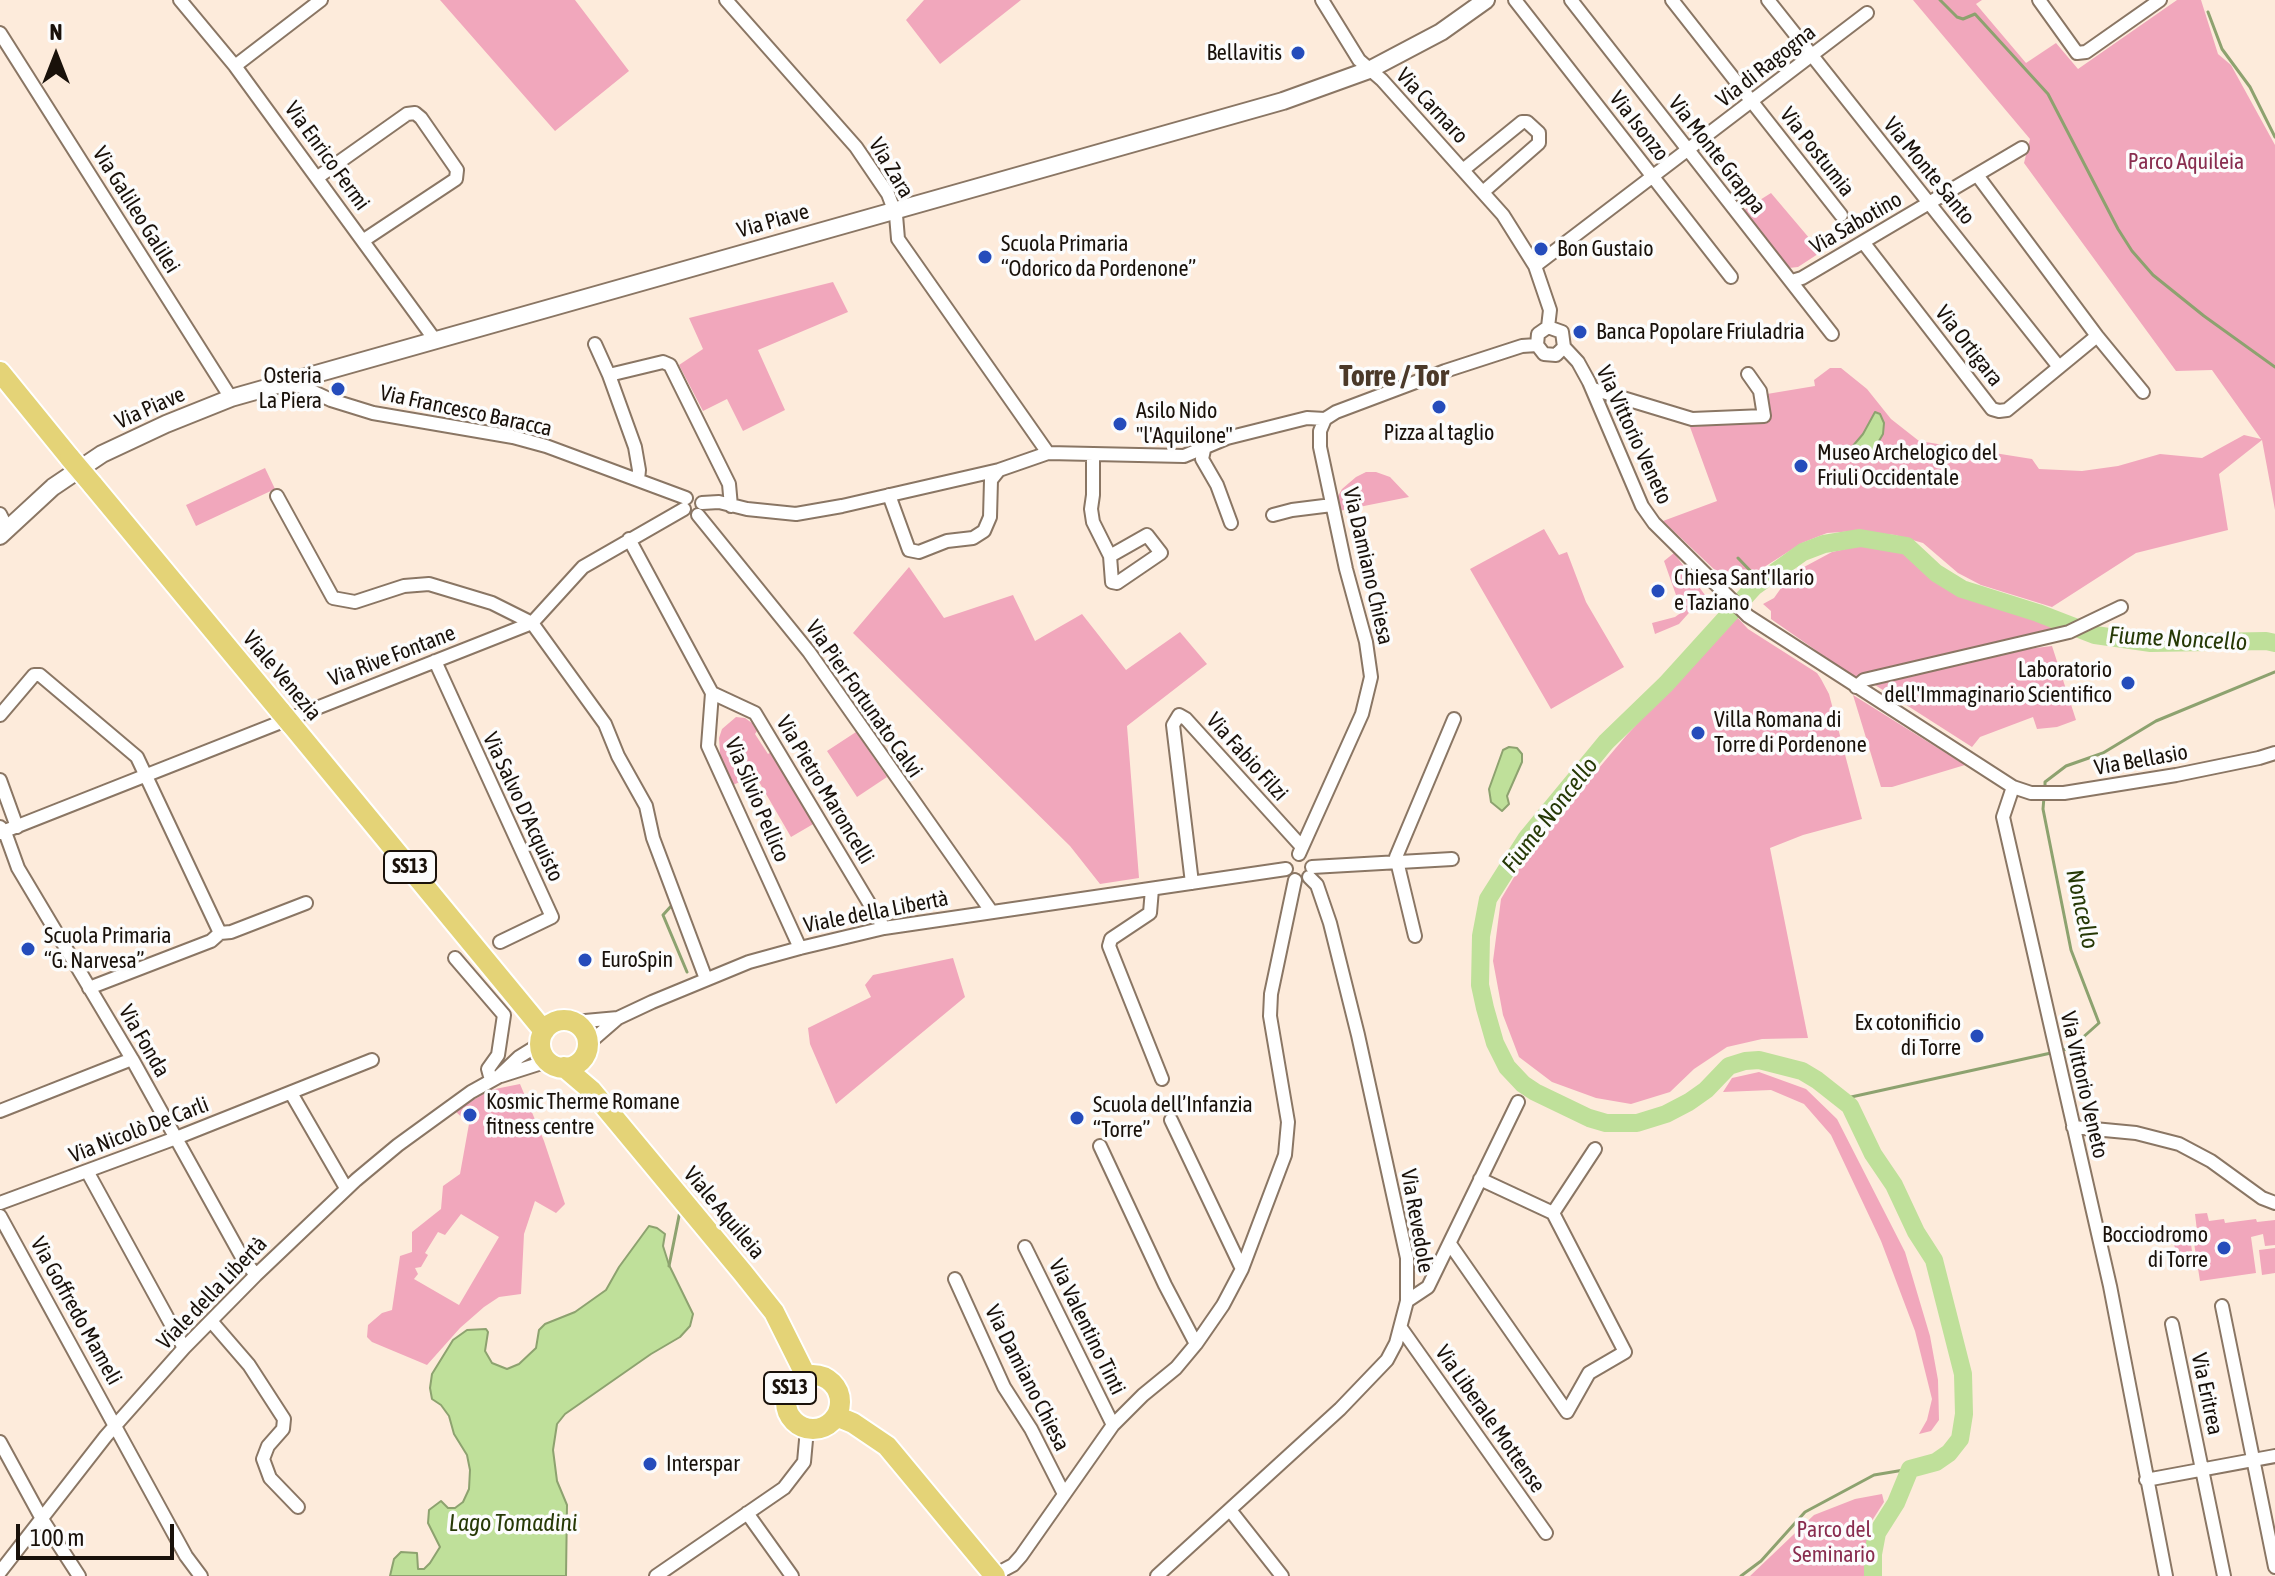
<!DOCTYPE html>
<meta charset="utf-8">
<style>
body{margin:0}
#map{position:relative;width:2275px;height:1576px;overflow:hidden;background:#fdebdb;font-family:"Asap Condensed",sans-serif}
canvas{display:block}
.north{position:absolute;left:16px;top:16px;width:80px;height:80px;-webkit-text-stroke:6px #fcfcfc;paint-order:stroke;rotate:0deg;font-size:22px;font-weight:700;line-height:32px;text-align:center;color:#19110a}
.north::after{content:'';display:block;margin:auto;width:28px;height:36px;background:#19110a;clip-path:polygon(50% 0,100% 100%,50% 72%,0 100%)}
.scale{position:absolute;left:16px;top:1524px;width:158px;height:36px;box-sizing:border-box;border:4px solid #19110a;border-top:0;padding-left:10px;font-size:24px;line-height:28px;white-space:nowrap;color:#19110a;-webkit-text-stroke:6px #fcfcfc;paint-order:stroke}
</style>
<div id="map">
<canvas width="2275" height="1576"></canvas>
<div class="north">N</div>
<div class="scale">100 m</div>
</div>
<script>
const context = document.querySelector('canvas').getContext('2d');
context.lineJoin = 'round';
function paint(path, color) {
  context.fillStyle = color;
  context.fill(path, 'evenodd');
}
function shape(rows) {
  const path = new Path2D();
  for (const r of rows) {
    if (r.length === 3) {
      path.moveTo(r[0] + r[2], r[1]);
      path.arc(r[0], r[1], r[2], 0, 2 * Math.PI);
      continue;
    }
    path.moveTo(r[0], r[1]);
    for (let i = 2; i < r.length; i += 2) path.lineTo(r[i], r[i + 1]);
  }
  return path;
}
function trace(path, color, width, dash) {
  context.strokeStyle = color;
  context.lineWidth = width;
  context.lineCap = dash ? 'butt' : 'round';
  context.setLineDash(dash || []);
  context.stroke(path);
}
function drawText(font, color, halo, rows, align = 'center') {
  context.font = font + ' "Asap Condensed",sans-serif';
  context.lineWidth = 7;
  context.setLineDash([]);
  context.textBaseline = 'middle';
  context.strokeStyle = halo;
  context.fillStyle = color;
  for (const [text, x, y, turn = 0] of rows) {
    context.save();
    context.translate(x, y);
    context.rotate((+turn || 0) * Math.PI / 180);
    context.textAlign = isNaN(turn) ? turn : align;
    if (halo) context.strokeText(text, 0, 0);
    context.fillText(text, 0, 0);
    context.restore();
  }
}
paint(shape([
 [440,0,575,0,629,71,555,131],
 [924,0,1021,0,940,64,906,20],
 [1913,0,1982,0,1976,4,2026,63,2056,43,2078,69,2177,0,2201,0,2218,54,2231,65,2275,145,2275,510,2262,440,2219,474,2228,530,2136,553,2052,607,1981,585,1958,573,1923,543,1895,535,1856,531,1827,533,1802,543,1739,583,1732,572,1718,573,1663,521,1717,501,1690,427,1768,421,1767,394,1815,386,1814,380,1830,368,1841,368,1867,389,1891,419,1919,441,2032,459,2039,469,2082,471,2118,466,2160,454,2202,458,2244,435,2261,439,2212,370,2176,371,2024,163,2030,139],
 [1771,193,1821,252,1798,267,1789,268,1783,263,1744,210],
 [833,282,848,312,758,350,785,410,743,431,727,399,703,411,679,365,703,349,689,318],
 [265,468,275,489,196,526,186,505],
 [1366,472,1376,472,1390,477,1409,497,1339,511,1337,498,1342,489,1356,477],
 [1544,529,1559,555,1567,552,1586,602,1624,667,1551,709,1470,569],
 [1859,546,1883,546,1903,551,1944,586,1964,596,2060,627,2034,637,1857,679,1771,619,1771,611,1763,604,1774,598,1791,574,1832,552],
 [1674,553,1705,595,1679,624,1655,634,1652,623,1675,617,1682,612,1664,561],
 [909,567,944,618,1013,595,1035,641,1082,614,1126,670,1180,632,1207,664,1127,726,1139,878,1100,884,1070,846,853,633],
 [1736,616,1748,629,1817,673,1821,679,1829,694,1862,819,1803,835,1770,848,1808,1038,1762,1039,1727,1047,1694,1069,1670,1092,1631,1104,1596,1098,1552,1082,1519,1057,1503,1015,1493,961,1501,899,1532,847,1626,736],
 [2052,646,2076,720,2057,727,2037,729,2033,717,1980,737,1972,747,1875,685,2019,650],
 [1853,695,1965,765,1892,787,1881,787],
 [736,717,745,718,752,723,757,731,755,734,768,754,771,752,815,823,791,837,755,775,733,785,721,766,719,738,722,729],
 [856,732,887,777,857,797,827,751],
 [953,958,965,997,836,1104,810,1044,808,1028,871,997,865,985,873,975],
 [1759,1072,1806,1089,1837,1119,1905,1252,1930,1336,1938,1380,1939,1420,1931,1431,1919,1434,1927,1420,1932,1399,1915,1331,1881,1241,1831,1135,1804,1104,1771,1090,1723,1092,1732,1078],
 [520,1084,544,1141,565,1204,556,1213,535,1201,524,1234,521,1294,499,1297,484,1307,460,1328,427,1365,372,1342,367,1337,368,1325,382,1313,392,1310,400,1256,412,1252,412,1232,441,1209,443,1186,460,1174,469,1124,455,1111,490,1090],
 [461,1214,499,1237,459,1305,414,1279,418,1274,415,1268,421,1267,428,1255,425,1253,438,1232,445,1235],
 [2207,1213,2209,1221,2224,1219,2225,1223,2256,1219,2257,1222,2275,1220,2275,1245,2265,1246,2263,1234,2251,1237,2256,1273,2200,1281,2194,1243,2191,1244,2192,1251,2176,1253,2173,1239,2193,1236,2193,1232,2197,1231,2195,1214],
 [2275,1248,2275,1273,2262,1275,2259,1250],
 [1882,1494,1884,1502,1868,1527,1866,1576,1750,1576,1814,1515,1855,1499]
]), '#f1a7bc');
const water = shape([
 [1875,412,1880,414,1884,423,1883,434,1872,453,1861,456,1852,452,1852,447,1863,434,1875,412],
 [1509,747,1517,748,1522,754,1522,762,1507,796,1509,804,1502,811,1491,802,1489,789,1503,750,1509,747],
 [649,1226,657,1228,665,1234,663,1246,669,1265,693,1314,690,1326,680,1337,651,1354,565,1414,557,1424,553,1450,557,1481,567,1505,566,1576,390,1576,394,1559,401,1552,417,1553,418,1569,424,1569,430,1563,440,1547,428,1523,429,1510,441,1501,448,1508,455,1508,463,1502,469,1489,470,1470,467,1455,454,1434,449,1416,441,1405,432,1399,430,1388,432,1374,453,1340,467,1330,486,1329,488,1332,485,1351,492,1363,507,1369,519,1364,536,1348,539,1330,545,1324,575,1312,606,1290,619,1267,649,1226]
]);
paint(water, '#bfe09a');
trace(water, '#8da26f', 2);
trace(shape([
 [1940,0,1957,17,1963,19,1975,14,2048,94,2118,229,2132,251,2153,275,2204,316,2275,367],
 [2208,12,2222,49,2250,87,2275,137],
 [1738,558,1761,582],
 [2045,790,2045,782,2066,766,2103,753,2156,721,2275,672],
 [2044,797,2043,809,2071,950,2099,1023,2071,1048,2059,1051],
 [673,904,663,915,687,972],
 [1842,1099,2051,1053],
 [669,1266,680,1211],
 [1741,1576,1761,1561,1805,1512,1874,1475,1910,1469]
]), '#8da26f', 3);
trace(shape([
 [1873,1576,1873,1554,1877,1533,1896,1503,1910,1469,1936,1462,1949,1453,1960,1439,1964,1414,1963,1374,1934,1260,1916,1232,1894,1185,1873,1154,1850,1106,1817,1080,1802,1071,1759,1060,1745,1061,1729,1066,1706,1090,1689,1102,1666,1114,1637,1123,1606,1123,1589,1118,1535,1092,1523,1084,1507,1067,1495,1043,1485,1008,1480,985,1481,936,1488,899,1526,839,1606,742,1666,684,1754,587,1803,552,1824,544,1860,538,1907,546,1936,573,1962,589,2038,613,2095,635,2151,643,2266,641,2275,643]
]), '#bfe09a', 18);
const minor = shape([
 [180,0,235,66,435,340],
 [726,0,856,147,888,194,896,215,898,239,1048,453],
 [1322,0,1359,60,1382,80,1503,215,1535,266,1550,310,1548,327],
 [1515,0,1731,277],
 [1571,0,1832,334],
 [1672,0,1841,215],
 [1768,0,2059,367],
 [2039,0,2077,53,2086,52,2160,0],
 [0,33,231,398],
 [235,66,321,0],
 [1463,170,1522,122,1527,122,1539,133,1539,143,1483,192],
 [1977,175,2097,336,2143,392],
 [318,177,407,114,415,113,421,118,457,170,456,179,364,240],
 [1863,242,1992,409,1999,411,2007,410,2097,336],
 [1535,266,1867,13],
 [1792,281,1802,278,2022,148],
 [595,344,609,375,663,362,670,365,729,484,731,506],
 [1564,347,1556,355,1544,354,1537,345,1538,334,1548,327,1562,332,1564,347,1578,362,1589,382,1642,506,1654,523,1748,616,2013,787,2031,793,2064,793,2176,775,2259,758,2275,753],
 [609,375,635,447,639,470,638,480],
 [288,384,305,388,331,400,373,413,513,437,546,446,686,498],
 [1593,389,1692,419,1764,416,1760,391,1748,374],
 [1204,450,1202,459,1217,485,1231,523],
 [1093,456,1093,495,1091,509,1093,522,1110,556,1112,582,1117,583,1161,553,1147,535,1110,556],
 [889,495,909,550,919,552,947,541,973,538,984,531,990,517,991,480,999,470],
 [277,496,333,598,355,602,404,586,429,584,492,603,532,623,605,724,618,756,646,806,653,838,706,979],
 [702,503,719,502,747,509,796,514,842,506,999,470,1048,453,1184,456,1227,438,1307,418,1325,419,1336,412,1445,371,1522,346,1537,345],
 [0,514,7,528],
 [698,515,809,652,991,911],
 [1273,515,1292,510,1332,505],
 [629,539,712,693,708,746,800,948],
 [435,661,552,917,500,942],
 [1856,687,1864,680,2069,632,2121,607],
 [712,693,755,713,884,928],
 [0,715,34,675,40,675,137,757,220,933,231,932,306,903],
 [0,780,17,827],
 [2013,787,2003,817,2110,1286,2166,1576],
 [0,827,5,832,18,868,132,1059,243,1259,256,1275],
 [0,833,532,623,583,567,684,509],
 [1299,854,1362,714,1371,677,1366,642,1346,569,1320,447,1320,431,1325,419],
 [1312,867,1452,859],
 [1192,883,1173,725,1179,715,1186,719,1302,847],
 [1152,889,1150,913,1111,939,1109,946,1162,1079],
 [1415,936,1396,857,1454,719],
 [455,958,504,1015,498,1055,488,1069,491,1080],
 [89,988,211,941,220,933],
 [574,1022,618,1018],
 [588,1044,618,1018,652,1002,749,962,800,948,884,928,1286,869],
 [501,1076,548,1061],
 [291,1093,346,1188],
 [0,1111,132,1059],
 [1171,1120,1242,1269],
 [2073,1127,2136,1133,2179,1144,2211,1161,2262,1198,2275,1203],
 [1100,1146,1165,1285,1196,1344],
 [87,1171,184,1348],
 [0,1203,176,1138,372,1060],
 [1553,1213,1595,1149],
 [0,1216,186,1556,201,1576],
 [1450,1244,1567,1412,1589,1373,1625,1352,1553,1213,1480,1179],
 [1025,1247,1113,1425],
 [955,1279,1004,1387,1031,1429,1064,1494],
 [1407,1301,1428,1287,1518,1102],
 [2222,1306,2275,1567],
 [211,1321,249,1365,284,1419,283,1429,268,1446,263,1459,270,1478,298,1507],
 [2172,1324,2224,1576],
 [1401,1328,1546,1533],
 [0,1442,42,1519,79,1576],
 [2146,1480,2275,1456],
 [1230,1510,1282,1576],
 [747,1513,792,1576],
 [0,1572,106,1436,184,1348,256,1275,356,1180,398,1145,471,1092,498,1077,519,1057,540,1044],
 [994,1575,1013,1565,1021,1556,1113,1425,1143,1395,1176,1368,1196,1344,1223,1305,1242,1269,1285,1155,1288,1122,1270,1016,1271,994,1295,880],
 [656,1576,784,1488,804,1462,807,1429],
 [1157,1576,1340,1409,1387,1360,1396,1343,1407,1301,1407,1258,1358,1035,1330,923,1317,885,1309,877]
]);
const tertiary = shape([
 [0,536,53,487,102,454,166,424,231,398,1283,101,1369,70,1441,32,1486,0]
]);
const primary = shape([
 [0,372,70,458],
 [92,484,281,712],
 [291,724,544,1031],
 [564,1044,24],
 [564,1067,591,1090,743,1273,774,1312,806,1376],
 [813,1402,27],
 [836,1416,853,1423,887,1446,995,1576]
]);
trace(minor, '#8a7664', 16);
trace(tertiary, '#8a7664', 20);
trace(primary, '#fff', 24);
trace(minor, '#fff', 12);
trace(tertiary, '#fff', 16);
trace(primary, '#e4d377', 20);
const primaryBridge = shape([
 [70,458,92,484],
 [281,712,291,724]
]);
trace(primaryBridge, '#fff', 24, []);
trace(primaryBridge, '#e4d377', 20);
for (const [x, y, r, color] of [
 [1298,53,8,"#254cbb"],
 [1541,249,8,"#254cbb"],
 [985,257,8,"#254cbb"],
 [1580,332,8,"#254cbb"],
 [338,389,8,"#254cbb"],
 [1439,407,8,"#254cbb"],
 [1120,424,8,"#254cbb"],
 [1801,466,8,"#254cbb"],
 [1658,591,8,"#254cbb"],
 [2128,683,8,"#254cbb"],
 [1698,733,8,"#254cbb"],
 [28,949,8,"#254cbb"],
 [585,960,8,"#254cbb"],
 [1977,1036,8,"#254cbb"],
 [470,1115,8,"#254cbb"],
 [1077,1118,8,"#254cbb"],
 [2224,1248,8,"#254cbb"],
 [650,1464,8,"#254cbb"]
]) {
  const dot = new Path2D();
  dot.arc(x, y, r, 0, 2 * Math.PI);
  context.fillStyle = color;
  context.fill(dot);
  trace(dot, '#fcfcfc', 3);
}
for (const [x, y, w] of [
 [410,867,52],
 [790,1388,52]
]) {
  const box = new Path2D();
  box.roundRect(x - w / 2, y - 16, w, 32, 6);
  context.fillStyle = '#fcfcfc';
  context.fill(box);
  trace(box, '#19110a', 2);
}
drawText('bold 20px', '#19110a', null, [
 ["SS13",410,867],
 ["SS13",790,1388]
]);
drawText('22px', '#19110a', '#fcfcfc', [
 ["Bellavitis",1282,53,"right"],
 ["Scuola Primaria",1001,244],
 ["“Odorico da Pordenone”",1001,269],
 ["Bon Gustaio",1557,249],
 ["Banca Popolare Friuladria",1596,332],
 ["Osteria",322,376,"right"],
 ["La Piera",322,401,"right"],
 ["Asilo Nido",1136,411],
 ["\"l'Aquilone\"",1136,436],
 ["Pizza al taglio",1439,433,"center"],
 ["Museo Archelogico del",1817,453],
 ["Friuli Occidentale",1817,478],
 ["Chiesa Sant'Ilario",1674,578],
 ["e Taziano",1674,603],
 ["Laboratorio",2112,670,"right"],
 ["dell'Immaginario Scientifico",2112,695,"right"],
 ["Villa Romana di",1714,720],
 ["Torre di Pordenone",1714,745],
 ["Scuola Primaria",44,936],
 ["“G. Narvesa”",44,961],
 ["EuroSpin",601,960],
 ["Ex cotonificio",1961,1023,"right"],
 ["di Torre",1961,1048,"right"],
 ["Kosmic Therme Romane",486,1102],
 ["fitness centre",486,1127],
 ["Scuola dell’Infanzia",1093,1105],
 ["“Torre”",1093,1130],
 ["Bocciodromo",2208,1235,"right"],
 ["di Torre",2208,1260,"right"],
 ["Interspar",666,1464]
], 'left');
drawText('22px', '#19110a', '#fcfcfc', [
 ["Via di Ragogna",1766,66,-38],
 ["Via Carnaro",1432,106,47],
 ["Via Isonzo",1639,126,52],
 ["Via Postumia",1817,152,52],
 ["Via Monte Grappa",1717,155,52],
 ["Via Enrico Fermi",327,156,54],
 ["Via Zara",891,168,59],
 ["Via Monte Santo",1929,171,51],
 ["Via Galileo Galilei",136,210,58],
 ["Via Piave",773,221,-16],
 ["Via Sabotino",1856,223,-30],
 ["Via Ortigara",1969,346,52],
 ["Via Piave",150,408,-24],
 ["Via Francesco Baracca",466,411,12],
 ["Via Vittorio Veneto",1634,435,65],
 ["Via Damiano Chiesa",1368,566,77],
 ["Via Rive Fontane",392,656,-21],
 ["Viale Venezia",282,676,50],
 ["Via Pier Fortunato Calvi",864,699,55],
 ["Via Fabio Filzi",1247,757,48],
 ["Via Bellasio",2141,760,-10],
 ["Via Pietro Maroncelli",825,790,59],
 ["Via Silvio Pellico",757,800,67],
 ["Via Salvo D'Acquisto",523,807,65],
 ["Viale della Libertà",876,912,-11],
 ["Via Fonda",144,1041,60],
 ["Via Vittorio Veneto",2084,1085,77],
 ["Via Nicolò De Carli",139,1130,-21],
 ["Viale Aquileia",724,1213,50],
 ["Via Revedole",1417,1221,80],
 ["Viale della Libertà",212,1293,-46],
 ["Via Goffredo Mameli",76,1311,61],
 ["Via Valentino Tinti",1087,1327,64],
 ["Via Damiano Chiesa",1027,1378,63],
 ["Via Eritrea",2207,1394,78],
 ["Via Liberale Mottense",1490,1419,55]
]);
drawText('22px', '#892d4f', '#fcfcfc', [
 ["Parco Aquileia",2186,162],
 ["Parco del",1834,1530],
 ["Seminario",1834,1555]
]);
drawText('italic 24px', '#263906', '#fcfcfc', [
 ["Fiume Noncello",2178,639,3],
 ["Fiume Noncello",1550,815,-52],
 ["Noncello",2082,909,78],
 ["Lago Tomadini",513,1523]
]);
drawText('bold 30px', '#4b3929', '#fcfcfc', [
 ["Torre / Tor",1394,377]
]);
</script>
